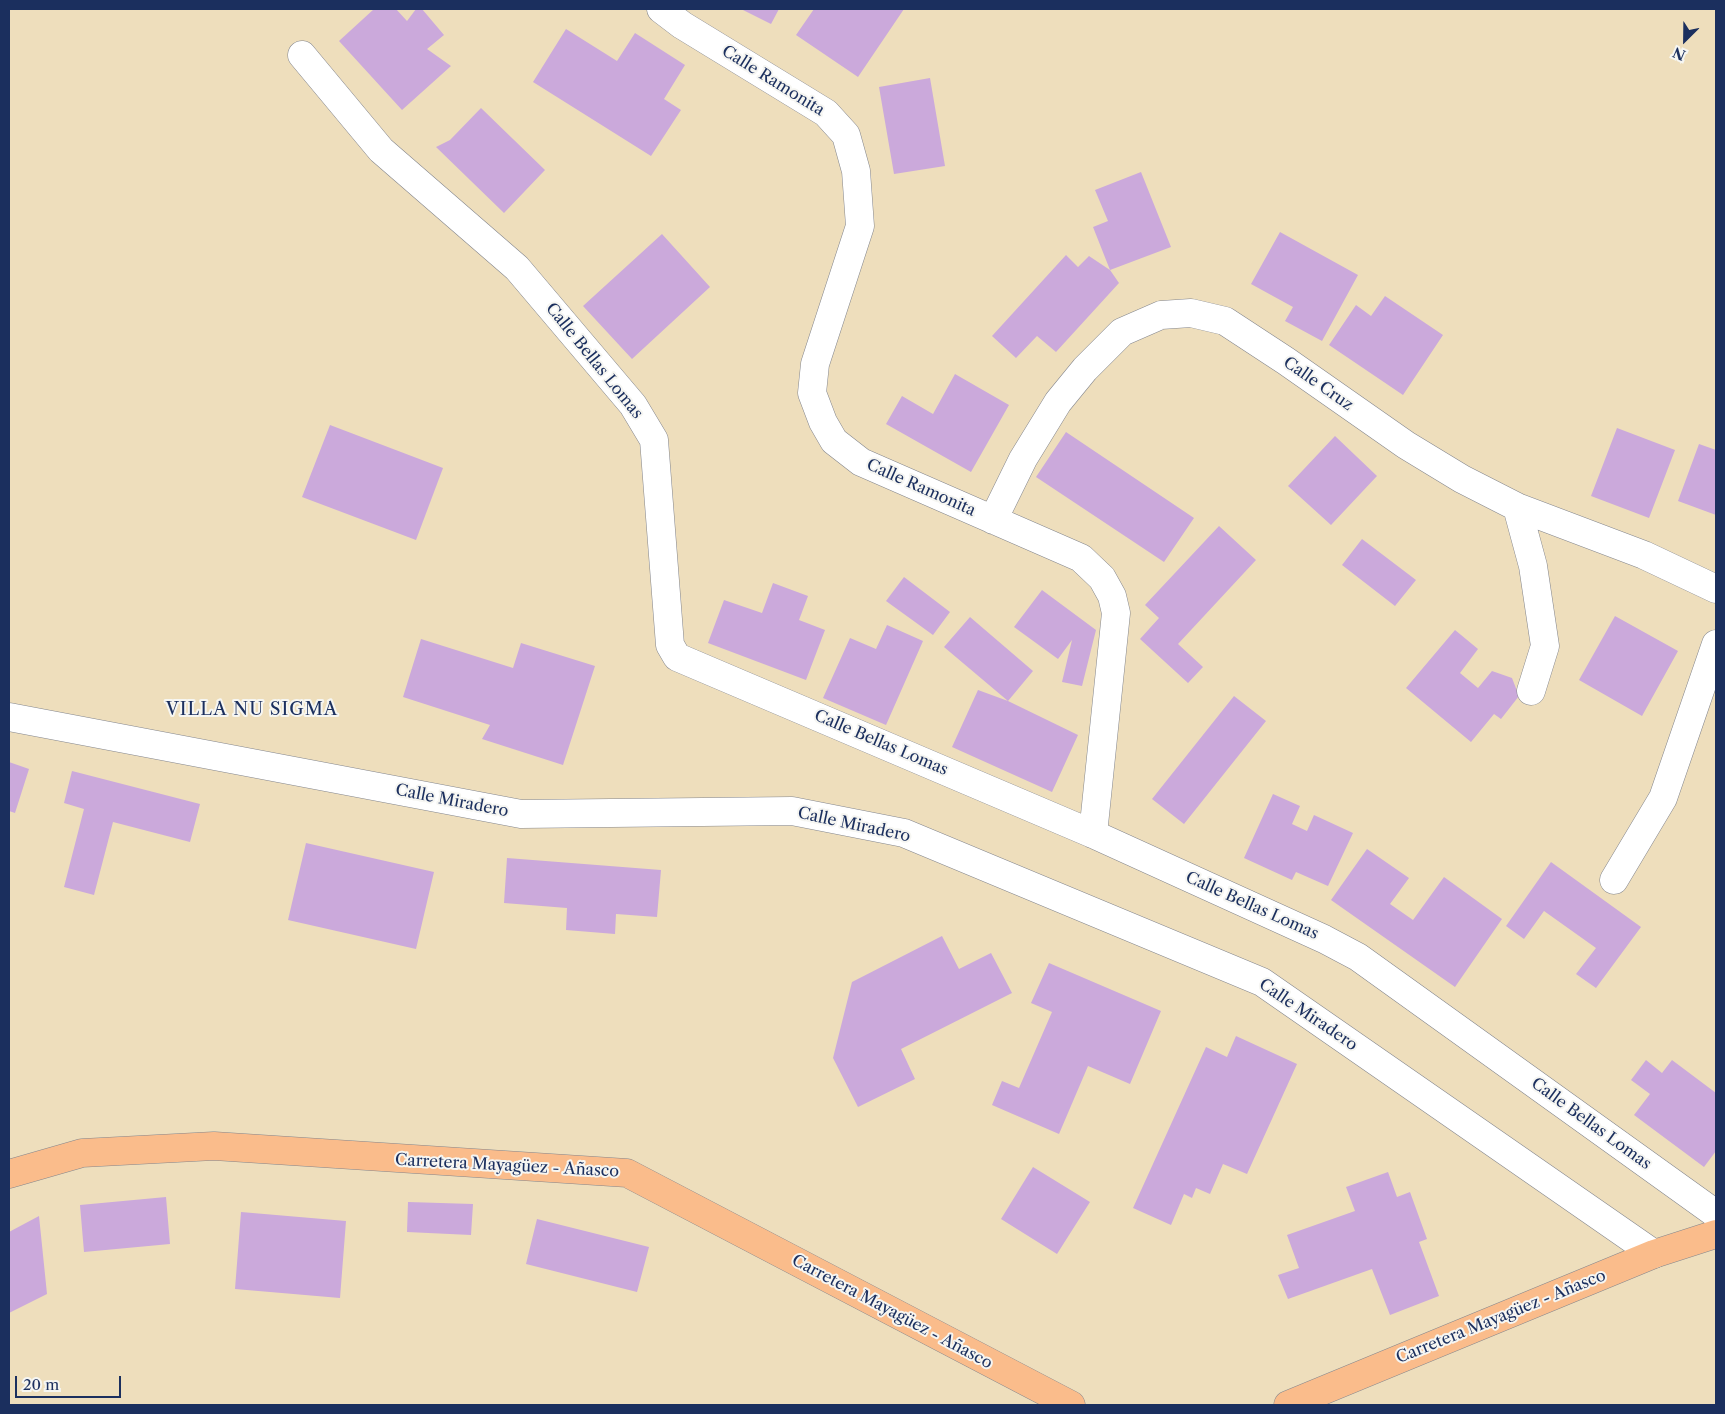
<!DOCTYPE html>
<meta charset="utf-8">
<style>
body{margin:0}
#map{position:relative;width:1725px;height:1414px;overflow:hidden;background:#eedebc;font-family:"Libre Caslon Text",serif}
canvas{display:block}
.frame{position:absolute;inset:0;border:10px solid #1b2f5e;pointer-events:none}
.north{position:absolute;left:1660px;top:15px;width:50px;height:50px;-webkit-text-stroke:4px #f6f6f2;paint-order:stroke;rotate:203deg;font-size:14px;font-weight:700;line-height:20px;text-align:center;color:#1b2f5e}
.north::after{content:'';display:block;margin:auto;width:18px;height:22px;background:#1b2f5e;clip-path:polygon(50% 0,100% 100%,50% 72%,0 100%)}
.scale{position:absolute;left:15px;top:1376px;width:106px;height:22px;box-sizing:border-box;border:2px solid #1b2f5e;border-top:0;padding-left:6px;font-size:15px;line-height:18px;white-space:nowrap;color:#1b2f5e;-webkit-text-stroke:4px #f6f6f2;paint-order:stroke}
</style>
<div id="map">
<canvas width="1725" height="1414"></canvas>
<div class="frame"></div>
<div class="north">N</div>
<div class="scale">20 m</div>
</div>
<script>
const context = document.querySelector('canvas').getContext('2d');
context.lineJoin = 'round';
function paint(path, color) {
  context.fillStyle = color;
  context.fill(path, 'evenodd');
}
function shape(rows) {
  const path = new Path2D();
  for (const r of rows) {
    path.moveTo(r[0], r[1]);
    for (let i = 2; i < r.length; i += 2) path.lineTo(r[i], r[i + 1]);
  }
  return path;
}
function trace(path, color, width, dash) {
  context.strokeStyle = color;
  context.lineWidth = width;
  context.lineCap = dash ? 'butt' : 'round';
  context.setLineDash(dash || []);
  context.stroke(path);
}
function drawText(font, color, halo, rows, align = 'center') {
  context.font = font + ' "Libre Caslon Text",serif';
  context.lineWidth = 4;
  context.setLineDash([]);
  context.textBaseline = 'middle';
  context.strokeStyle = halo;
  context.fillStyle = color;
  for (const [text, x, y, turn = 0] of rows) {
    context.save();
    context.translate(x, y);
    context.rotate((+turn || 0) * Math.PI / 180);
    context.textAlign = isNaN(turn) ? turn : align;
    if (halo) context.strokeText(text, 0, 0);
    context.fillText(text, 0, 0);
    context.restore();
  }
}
paint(shape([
 [374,9,396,9,407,21,416,9,422,9,444,35,427,49,451,66,402,110,339,41],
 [741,9,779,9,771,24],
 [814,9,904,9,858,77,796,35],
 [566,29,617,61,635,33,685,65,664,99,681,110,651,156,533,82],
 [930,78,945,166,894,174,879,87],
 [481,108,545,170,504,213,436,147,450,140],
 [1141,172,1171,247,1110,270,1119,283,1056,352,1037,336,1016,358,992,336,1066,255,1078,267,1089,256,1110,270,1093,227,1108,221,1095,190],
 [1280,232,1358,275,1322,341,1285,321,1293,307,1251,284],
 [662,234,710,287,632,359,583,306],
 [1385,296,1443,335,1403,395,1329,345,1356,305,1371,316],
 [955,374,1009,405,971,472,886,424,902,396,933,414],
 [330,425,443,468,416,540,302,497],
 [1617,428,1675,450,1649,518,1591,496],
 [1066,432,1194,518,1164,562,1036,477],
 [1335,436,1377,476,1331,525,1288,486],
 [1699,444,1716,450,1716,515,1678,501],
 [1219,526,1256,560,1178,644,1203,667,1188,683,1140,639,1159,618,1145,605],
 [1362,539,1416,580,1395,606,1342,565],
 [904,577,950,612,933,635,886,601],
 [773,583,808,596,799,620,825,630,806,680,708,643,724,600,762,613],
 [1042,590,1096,630,1082,686,1062,682,1072,640,1058,659,1014,627],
 [1615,616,1678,651,1642,716,1579,680],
 [970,617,1033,671,1008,701,1078,735,1052,792,952,747,978,690,1008,701,944,647],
 [887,625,923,641,886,725,823,698,850,638,876,649],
 [1455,630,1478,649,1460,673,1478,688,1492,671,1512,678,1519,696,1501,719,1494,714,1471,742,1406,688],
 [421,639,513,668,521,643,595,666,563,765,482,739,490,725,403,697],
 [1234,696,1266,721,1184,824,1152,799],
 [9,762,29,769,15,813,9,811],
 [72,771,200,804,190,842,113,822,94,895,64,887,84,809,64,803],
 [1273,794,1300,806,1292,824,1307,831,1314,815,1353,833,1328,886,1296,872,1292,880,1244,858],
 [306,843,434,872,416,949,288,920],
 [1367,849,1409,878,1390,904,1413,920,1444,877,1502,919,1455,987,1331,900],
 [507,858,661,870,657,917,616,914,615,934,566,930,567,908,504,903],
 [1551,862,1641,927,1596,988,1576,974,1596,948,1544,911,1524,939,1506,926],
 [942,936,959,969,991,953,1012,993,901,1049,915,1079,858,1107,833,1058,852,982],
 [1049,963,1161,1011,1130,1084,1088,1066,1059,1134,992,1105,1002,1081,1019,1088,1052,1012,1031,1003],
 [1236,1036,1297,1064,1247,1174,1223,1164,1210,1194,1196,1188,1192,1198,1184,1194,1171,1225,1133,1208,1206,1047,1227,1057],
 [1646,1060,1662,1073,1672,1060,1716,1093,1716,1151,1704,1167,1634,1115,1650,1094,1631,1080],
 [1033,1167,1090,1202,1057,1254,1001,1219],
 [1388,1172,1397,1197,1410,1192,1427,1239,1419,1242,1439,1296,1390,1315,1372,1269,1288,1299,1278,1275,1299,1268,1287,1235,1355,1211,1346,1187],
 [166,1197,170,1244,84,1252,80,1205],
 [408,1202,473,1204,471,1235,407,1232],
 [241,1212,346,1221,340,1298,235,1289],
 [39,1216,47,1294,9,1313,9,1232],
 [537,1219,649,1247,637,1292,526,1264]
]), '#cba9db');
const minor = shape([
 [661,9,682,25,826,113,846,135,856,171,860,226,815,364,812,393,823,422,834,441,861,462,1081,558,1102,578,1112,596,1116,613,1093,834],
 [302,55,381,150,517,268,633,405,654,440,670,645,677,657,1093,834,1324,939,1358,957,1716,1214],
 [1517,507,1533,566,1545,646,1531,691],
 [993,520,1023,459,1058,402,1085,369,1122,332,1161,315,1191,313,1225,321,1286,361,1406,445,1462,479,1517,507,1644,555,1716,589],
 [9,717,521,814,792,811,904,833,1262,982,1654,1254],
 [1614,880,1663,798,1716,644]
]);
const major = shape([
 [9,1174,82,1153,214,1146,627,1173,1071,1405],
 [1288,1405,1654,1254,1716,1234]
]);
trace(minor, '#84868d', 29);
trace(major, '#84868d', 29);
trace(minor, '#fff', 28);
trace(major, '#fabc8b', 28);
drawText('16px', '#1b2f5e', '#f6f6f2', [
 ["Calle Ramonita",773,81,32],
 ["Calle Bellas Lomas",594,361,51],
 ["Calle Cruz",1318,384,35],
 ["Calle Ramonita",921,488,24],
 ["Calle Bellas Lomas",881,743,23],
 ["Calle Miradero",452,801,11],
 ["Calle Miradero",854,825,12],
 ["Calle Bellas Lomas",1252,906,24],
 ["Calle Miradero",1308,1015,34],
 ["Calle Bellas Lomas",1591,1124,36],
 ["Carretera Mayagüez - Añasco",507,1166,3],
 ["Carretera Mayagüez - Añasco",892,1312,28],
 ["Carretera Mayagüez - Añasco",1501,1317,-22]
]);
context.letterSpacing = '1px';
drawText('18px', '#1b2f5e', '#f6f6f2', [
 ["VILLA NU SIGMA",252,710]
]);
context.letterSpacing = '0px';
</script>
